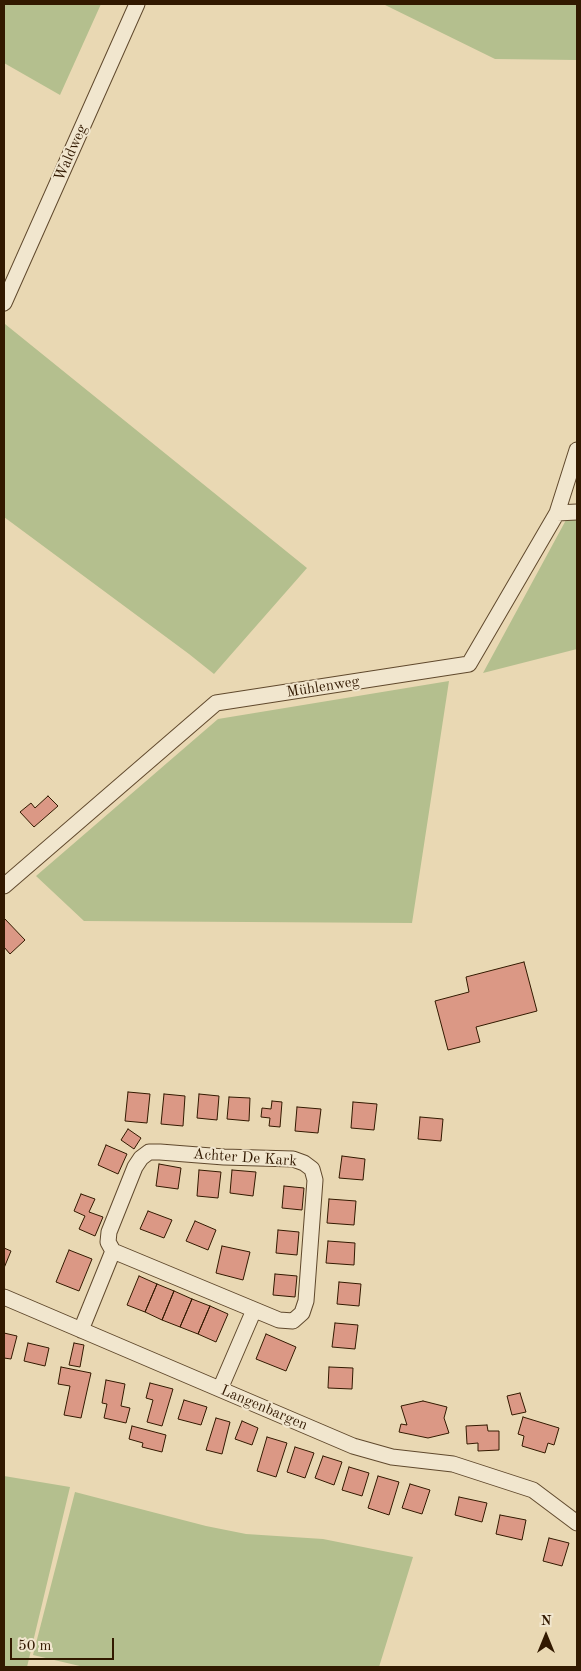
<!DOCTYPE html>
<meta charset="utf-8">
<style>
body{margin:0}
#map{position:relative;width:581px;height:1671px;overflow:hidden;background:#e9d8b3;font-family:"Old Standard TT",serif}
canvas{display:block}
.frame{position:absolute;inset:0;border:5px solid #321900;pointer-events:none}
.north{position:absolute;left:521px;top:1611px;width:50px;height:50px;-webkit-text-stroke:4px #f1e6ce;paint-order:stroke;rotate:0deg;font-size:14px;font-weight:700;line-height:20px;text-align:center;color:#321900}
.north::after{content:'';display:block;margin:auto;width:18px;height:22px;background:#321900;clip-path:polygon(50% 0,100% 100%,50% 72%,0 100%)}
.scale{position:absolute;left:10px;top:1638px;width:104px;height:22px;box-sizing:border-box;border:2px solid #321900;border-top:0;padding-left:6px;font-size:15px;line-height:18px;white-space:nowrap;color:#321900;-webkit-text-stroke:4px #f1e6ce;paint-order:stroke}
</style>
<div id="map">
<canvas width="581" height="1671"></canvas>
<div class="frame"></div>
<div class="north">N</div>
<div class="scale">50 m</div>
</div>
<script>
const context = document.querySelector('canvas').getContext('2d');
context.lineJoin = 'round';
function paint(path, color) {
  context.fillStyle = color;
  context.fill(path, 'evenodd');
}
function shape(rows) {
  const path = new Path2D();
  for (const r of rows) {
    path.moveTo(r[0], r[1]);
    for (let i = 2; i < r.length; i += 2) path.lineTo(r[i], r[i + 1]);
  }
  return path;
}
function trace(path, color, width, dash) {
  context.strokeStyle = color;
  context.lineWidth = width;
  context.lineCap = dash ? 'butt' : 'round';
  context.setLineDash(dash || []);
  context.stroke(path);
}
function drawText(font, color, halo, rows, align = 'center') {
  context.font = font + ' "Old Standard TT",serif';
  context.lineWidth = 4;
  context.setLineDash([]);
  context.textBaseline = 'middle';
  context.strokeStyle = halo;
  context.fillStyle = color;
  for (const [text, x, y, turn = 0] of rows) {
    context.save();
    context.translate(x, y);
    context.rotate((+turn || 0) * Math.PI / 180);
    context.textAlign = isNaN(turn) ? turn : align;
    if (halo) context.strokeText(text, 0, 0);
    context.fillText(text, 0, 0);
    context.restore();
  }
}
paint(shape([
 [4,4,101,4,60,95,4,63],
 [383,4,577,4,577,60,495,59],
 [5,324,307,568,214,674,189,654,4,517,4,328],
 [577,519,577,649,483,673,566,520],
 [449,681,412,923,84,921,36,876,218,719],
 [4,1476,70,1487,27,1667,4,1667],
 [75,1492,206,1526,246,1534,323,1539,413,1557,379,1667,84,1667,33,1655]
]), '#b4bf8e');
const building = shape([
 [48,796,58,806,34,827,20,812,31,803,35,808,48,796],
 [4,918,25,940,10,954,4,947,4,918],
 [524,962,537,1011,476,1027,480,1042,448,1050,435,1001,469,992,466,977,524,962],
 [128,1092,150,1094,147,1123,125,1121,128,1092],
 [164,1094,185,1096,183,1126,161,1124,164,1094],
 [199,1094,219,1096,217,1120,197,1118,199,1094],
 [229,1097,250,1098,249,1121,227,1119,229,1097],
 [272,1101,282,1102,280,1127,269,1126,270,1118,261,1117,262,1108,271,1109,272,1101],
 [353,1102,377,1104,374,1130,351,1128,353,1102],
 [297,1107,321,1109,318,1133,295,1131,297,1107],
 [420,1117,443,1119,441,1141,418,1139,420,1117],
 [128,1129,141,1138,134,1149,121,1140,128,1129],
 [106,1145,127,1154,118,1174,98,1165,106,1145],
 [342,1156,365,1159,363,1180,339,1178,342,1156],
 [159,1164,181,1168,178,1189,156,1186,159,1164],
 [199,1170,221,1172,218,1198,197,1196,199,1170],
 [232,1170,256,1172,253,1196,230,1193,232,1170],
 [284,1186,304,1188,302,1210,282,1208,284,1186],
 [81,1194,95,1199,89,1212,103,1217,95,1236,79,1229,85,1216,74,1211,81,1194],
 [329,1199,356,1201,354,1225,327,1223,329,1199],
 [148,1211,172,1220,164,1238,140,1229,148,1211],
 [195,1221,216,1230,208,1250,186,1241,195,1221],
 [278,1230,299,1232,297,1255,276,1253,278,1230],
 [328,1241,355,1243,354,1265,326,1263,328,1241],
 [222,1246,250,1252,243,1280,216,1273,222,1246],
 [4,1248,11,1251,4,1268,4,1248],
 [69,1250,92,1259,79,1291,56,1282,69,1250],
 [275,1274,297,1276,295,1297,273,1295,275,1274],
 [139,1276,157,1284,145,1312,127,1305,139,1276],
 [339,1282,361,1284,359,1306,337,1304,339,1282],
 [157,1284,174,1291,162,1320,145,1312,157,1284],
 [174,1291,192,1299,180,1327,162,1320,174,1291],
 [192,1299,210,1306,198,1334,180,1327,192,1299],
 [210,1306,228,1314,216,1342,198,1334,210,1306],
 [335,1323,358,1325,355,1349,332,1347,335,1323],
 [4,1333,17,1336,11,1359,4,1358,4,1333],
 [266,1334,296,1347,286,1371,256,1359,266,1334],
 [28,1343,49,1348,45,1366,24,1361,28,1343],
 [74,1343,84,1345,80,1367,69,1365,74,1343],
 [61,1367,91,1373,81,1418,64,1415,70,1386,58,1384,61,1367],
 [329,1367,353,1368,352,1389,328,1388,329,1367],
 [106,1380,125,1384,121,1406,130,1408,126,1423,104,1418,107,1404,102,1403,106,1380],
 [150,1383,173,1389,162,1426,147,1422,153,1400,146,1398,150,1383],
 [520,1393,526,1412,512,1415,507,1396,520,1393],
 [184,1400,207,1407,201,1425,178,1419,184,1400],
 [423,1401,447,1407,444,1418,449,1433,428,1438,399,1432,401,1424,407,1425,401,1406,423,1401],
 [523,1417,559,1428,554,1445,548,1443,545,1453,522,1446,524,1436,518,1434,523,1417],
 [216,1418,230,1422,222,1454,206,1450,216,1418],
 [242,1421,258,1428,252,1445,235,1439,242,1421],
 [487,1425,488,1431,499,1431,499,1450,478,1451,478,1443,467,1444,466,1426,487,1425],
 [132,1426,166,1435,162,1452,142,1447,143,1443,129,1439,132,1426],
 [267,1437,287,1443,276,1477,257,1471,267,1437],
 [295,1447,314,1453,305,1478,287,1472,295,1447],
 [323,1456,342,1462,334,1485,315,1478,323,1456],
 [349,1467,369,1473,362,1496,342,1490,349,1467],
 [378,1476,399,1482,389,1515,368,1508,378,1476],
 [410,1484,430,1490,422,1514,402,1508,410,1484],
 [459,1497,487,1503,482,1522,455,1515,459,1497],
 [500,1515,526,1520,522,1540,496,1534,500,1515],
 [549,1538,569,1543,562,1566,543,1561,549,1538]
]);
paint(building, '#db9885');
trace(building, '#321900', 1);
const street = shape([
 [4,303,137,4],
 [557,513,577,512],
 [4,886,216,703,469,664,557,513,577,450],
 [149,1152,160,1152,224,1157,293,1159,304,1163,312,1169,315,1180,306,1301,302,1313,293,1321,279,1320,113,1251,108,1242,109,1232,135,1167,141,1158,149,1152],
 [4,1297,353,1446,392,1457,453,1464,533,1490,577,1523],
 [81,1330,113,1251],
 [220,1389,254,1310]
]);
trace(street, '#60492d', 17);
trace(street, '#f1e6ce', 15);
drawText('15px', '#321900', '#f1e6ce', [
 ["Waldweg",71,153,-66],
 ["Mühlenweg",323,687,-9],
 ["Achter De Kark",245,1158,4],
 ["Langenbargen",264,1408,23]
]);
</script>
